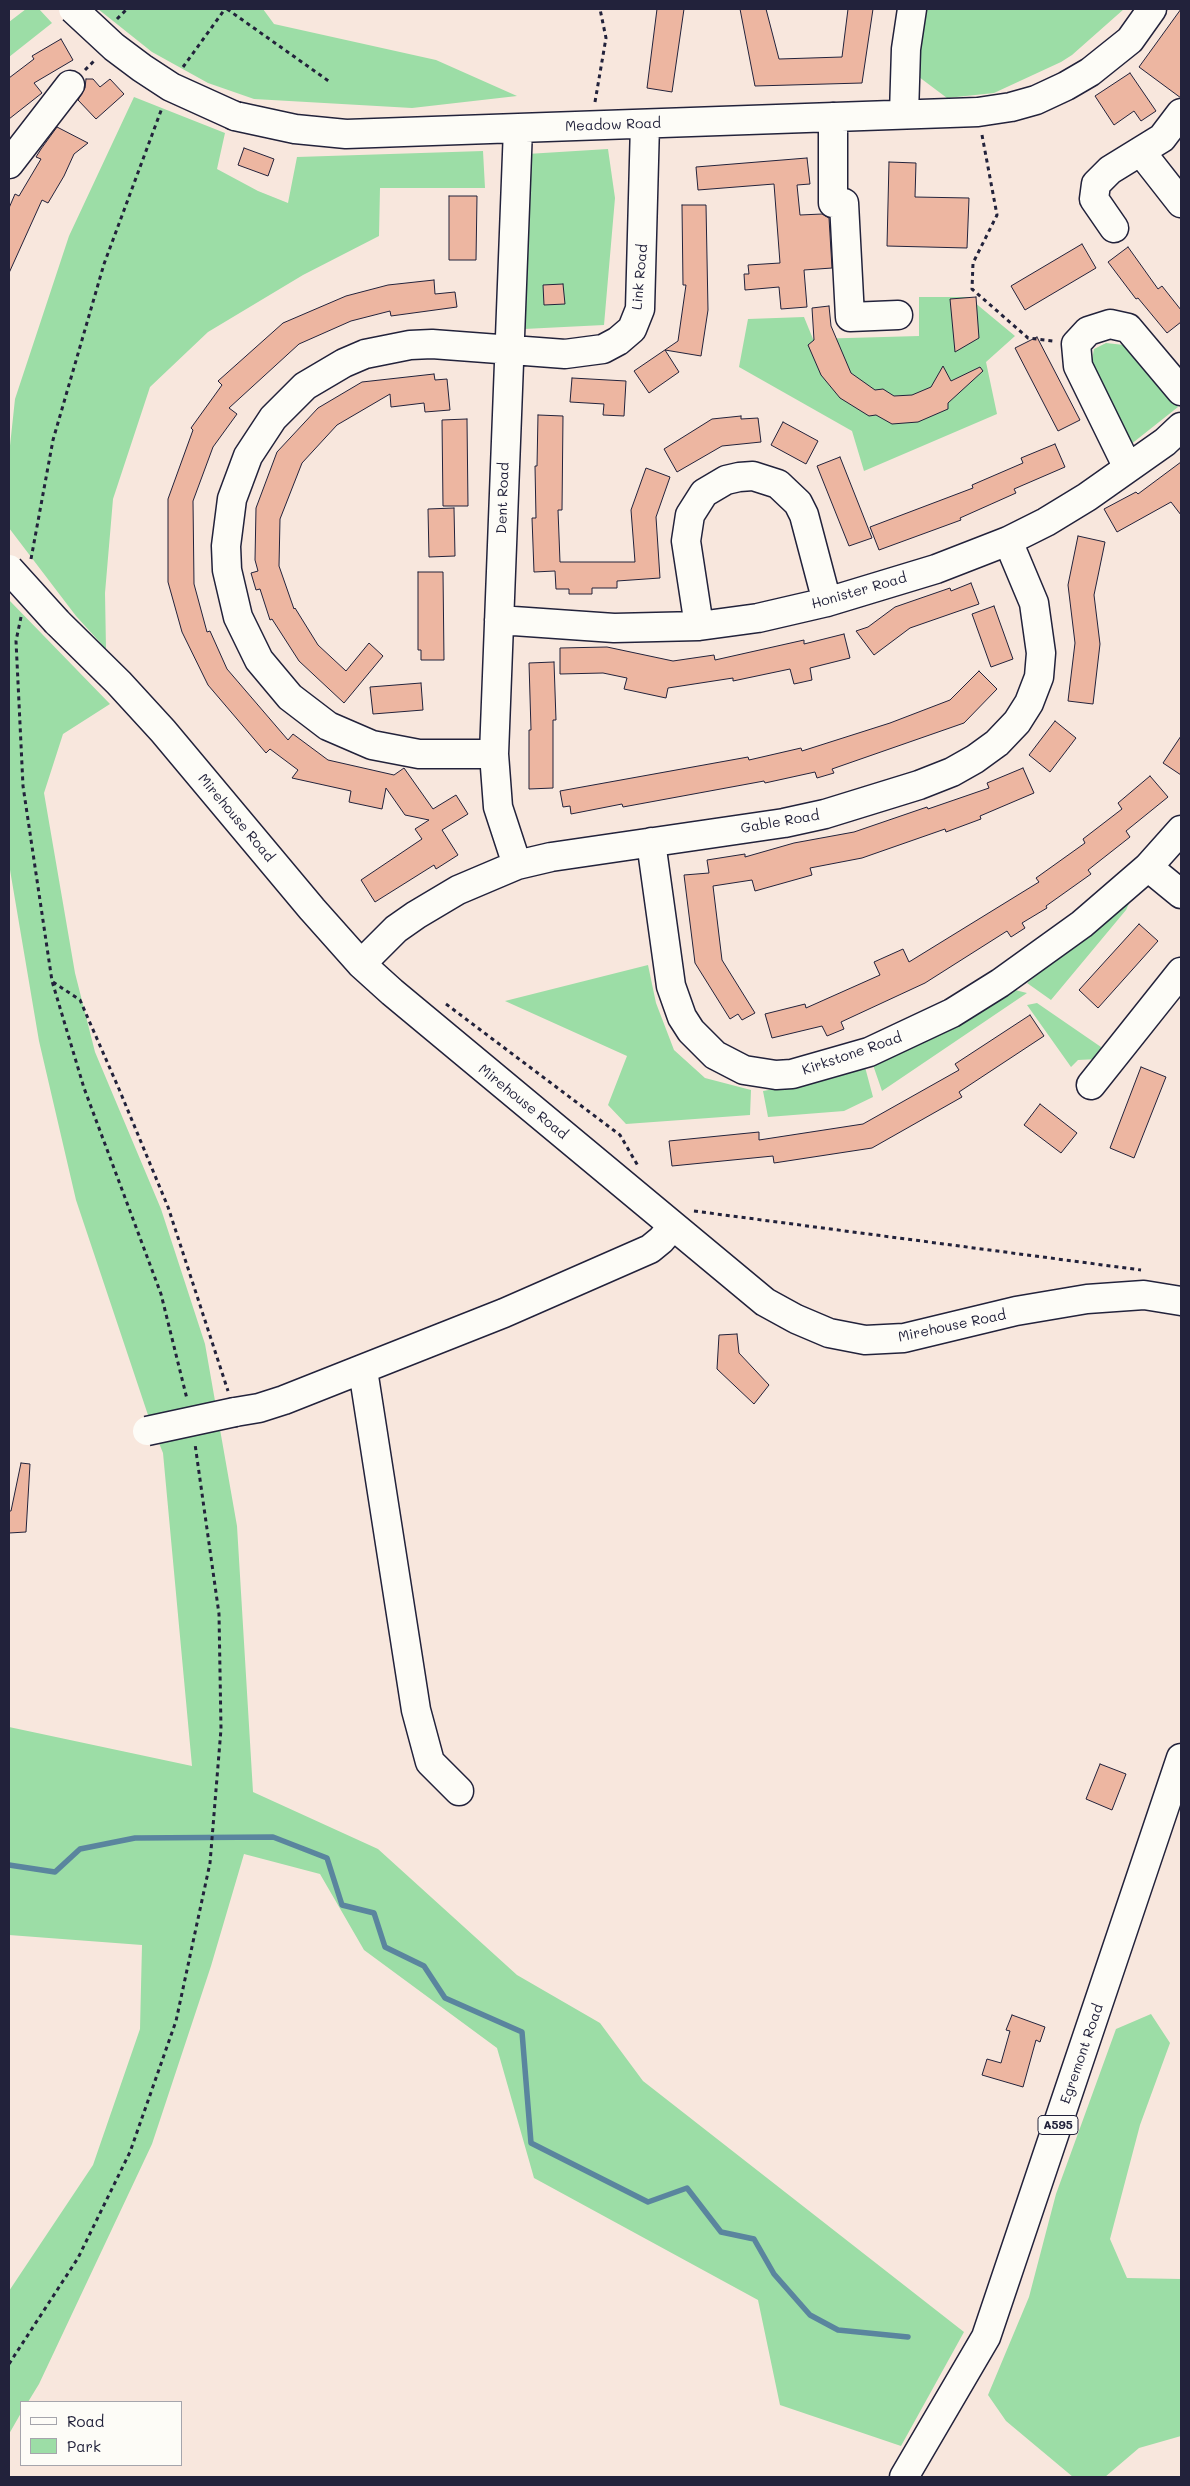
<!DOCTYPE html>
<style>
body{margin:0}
#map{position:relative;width:1190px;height:2486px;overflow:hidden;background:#f8e7dd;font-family:Mali,sans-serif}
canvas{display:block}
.frame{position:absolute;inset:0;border:10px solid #22223b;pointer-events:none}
.legend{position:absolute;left:20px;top:2401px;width:162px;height:65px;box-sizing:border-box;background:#fdfcf7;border:1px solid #a5a5ac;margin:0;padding:6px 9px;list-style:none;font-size:15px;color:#22223b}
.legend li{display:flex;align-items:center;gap:10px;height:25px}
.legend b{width:25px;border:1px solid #a5a5ac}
</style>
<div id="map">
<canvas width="1190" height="2486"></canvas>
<div class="frame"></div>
<ul class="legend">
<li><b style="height:6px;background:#fdfcf7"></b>Road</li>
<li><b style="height:14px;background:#9cdda6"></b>Park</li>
</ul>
</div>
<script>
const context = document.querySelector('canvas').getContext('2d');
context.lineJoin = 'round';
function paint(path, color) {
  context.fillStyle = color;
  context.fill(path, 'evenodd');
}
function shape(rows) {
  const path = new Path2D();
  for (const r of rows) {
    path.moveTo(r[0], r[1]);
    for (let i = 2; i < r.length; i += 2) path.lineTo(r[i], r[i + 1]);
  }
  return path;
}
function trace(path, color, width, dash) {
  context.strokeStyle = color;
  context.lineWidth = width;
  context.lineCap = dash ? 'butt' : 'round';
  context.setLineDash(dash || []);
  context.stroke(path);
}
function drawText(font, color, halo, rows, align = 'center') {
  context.font = font + ' Mali,sans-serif';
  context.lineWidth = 4;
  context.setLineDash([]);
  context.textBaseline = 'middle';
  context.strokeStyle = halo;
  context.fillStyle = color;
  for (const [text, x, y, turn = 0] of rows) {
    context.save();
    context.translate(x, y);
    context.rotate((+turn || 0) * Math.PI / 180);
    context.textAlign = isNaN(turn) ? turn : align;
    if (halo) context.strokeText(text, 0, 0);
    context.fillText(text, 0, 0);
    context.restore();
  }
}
paint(shape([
 [26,9,39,9,52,23,9,57,9,22],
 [98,9,263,9,274,24,436,60,517,96,412,108,254,99,208,83,152,52],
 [924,9,1124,9,1072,55,1061,62,994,93,947,98,919,77,917,54],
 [134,97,225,133,217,169,258,191,288,203,297,157,483,151,485,188,380,188,379,236,303,275,208,332,150,387,113,499,105,593,106,649,76,616,9,528,9,455,15,399,69,236],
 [608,149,615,198,604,325,524,329,527,154],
 [919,297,968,297,1015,336,986,362,997,414,864,471,852,431,739,367,748,319,804,317,813,339,919,336],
 [1106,343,1124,345,1178,407,1130,445,1091,365,1094,349],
 [9,600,110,704,63,734,44,793,75,973,95,1052,161,1209,205,1344,237,1526,253,1792,378,1849,517,1975,600,2023,643,2081,964,2332,901,2446,780,2405,758,2300,534,2178,497,2048,364,1950,320,1874,244,1854,211,1966,152,2144,39,2384,28,2402,21,2402,21,2413,9,2434,9,2291,93,2165,140,2029,142,1945,9,1935,9,1727,192,1766,163,1453,149,1418,76,1200,39,1041,9,864],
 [1131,899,1126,910,1051,1000,1027,983],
 [648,965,656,1003,674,1050,705,1078,751,1090,750,1115,626,1124,608,1105,627,1056,505,1001],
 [1015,990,1027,993,882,1091,873,1065,931,1038],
 [1037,1003,1101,1047,1098,1059,1078,1060,1071,1067,1027,1005],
 [865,1067,873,1097,844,1111,768,1117,763,1091,813,1082],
 [1151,2014,1170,2043,1140,2125,1110,2239,1127,2278,1181,2279,1181,2436,1139,2448,1105,2477,1073,2477,1006,2421,988,2395,1029,2297,1056,2194,1116,2029]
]), '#9cdda6');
trace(shape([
 [9,1865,55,1872,80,1849,135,1838,273,1837,327,1858,342,1905,374,1913,385,1947,424,1966,445,1998,522,2032,531,2143,648,2202,687,2188,721,2232,754,2239,774,2274,810,2315,838,2330,908,2337]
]), '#5a859e', 5.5);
const building = shape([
 [657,9,684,9,672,92,647,88,657,9],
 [740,9,766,9,779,59,842,57,848,9,873,9,862,83,755,86,740,9],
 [1181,9,1181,98,1139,67,1181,9],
 [61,39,73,60,34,83,42,93,9,119,9,78,34,59,32,56,61,39],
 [1130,73,1156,111,1141,121,1134,111,1114,125,1095,96,1130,73],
 [86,79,93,79,100,87,110,79,124,94,96,119,78,100,85,88,86,79],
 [57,127,88,143,74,154,64,176,48,203,42,200,9,273,9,208,15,194,19,196,41,159,36,157,41,149,57,127],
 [244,148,274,159,268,176,238,165,244,148],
 [807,158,810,184,797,185,800,215,822,214,829,218,832,268,804,270,807,307,781,309,779,287,745,290,744,274,749,274,748,265,780,263,774,184,698,190,696,167,807,158],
 [889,162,916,163,915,197,969,198,967,248,887,246,889,162],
 [449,196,477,196,476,260,449,260,449,196],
 [682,205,706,205,708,310,701,356,665,350,679,372,649,393,634,371,678,341,686,285,683,285,682,205],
 [1082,244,1096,268,1025,310,1011,286,1082,244],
 [1128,247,1158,289,1162,286,1181,310,1181,322,1167,333,1138,298,1136,299,1108,262,1128,247],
 [434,280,435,294,455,292,457,307,391,316,390,311,351,321,299,344,229,408,237,414,213,447,193,501,194,584,207,632,210,631,227,669,288,740,293,734,328,760,394,775,404,768,433,809,456,795,468,814,442,830,458,855,436,869,434,865,375,902,361,880,422,839,415,829,429,820,405,815,386,788,382,809,349,802,351,791,292,778,298,770,270,749,266,753,208,685,182,632,168,582,168,499,193,430,191,428,222,385,218,381,283,323,346,296,388,285,434,280],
 [563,284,565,304,544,305,543,285,563,284],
 [976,297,979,338,955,352,950,299,976,297],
 [829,306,831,326,851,373,875,390,883,389,894,396,912,395,931,387,943,366,951,381,980,367,983,371,948,403,948,409,918,422,892,424,876,415,869,416,840,398,821,375,808,345,814,340,812,308,829,306],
 [1037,337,1080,420,1058,431,1015,348,1037,337],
 [434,374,435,380,447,379,450,410,425,412,424,403,391,407,390,394,337,425,302,463,280,519,279,566,294,609,295,608,318,645,346,671,369,643,383,656,344,703,299,661,272,619,270,620,260,589,256,590,251,573,258,571,255,560,256,508,277,452,318,408,362,382,434,374],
 [572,378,626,381,624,416,603,415,604,404,570,402,572,378],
 [538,415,563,416,562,510,558,510,560,562,635,562,631,510,646,468,670,477,656,517,660,578,617,581,617,588,592,588,592,594,569,594,569,589,556,589,555,571,534,572,532,518,536,518,535,466,537,466,538,415],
 [741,416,741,419,758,418,761,442,722,446,677,472,664,449,712,419,741,416],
 [467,419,468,506,443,506,442,420,467,419],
 [783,422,818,441,806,464,771,445,783,422],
 [1055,444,1065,467,1014,489,1016,493,960,518,961,520,879,550,870,527,973,488,972,485,1023,463,1021,458,1055,444],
 [840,457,872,538,849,546,817,466,840,457],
 [1181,462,1181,515,1171,502,1117,532,1104,509,1136,492,1138,494,1181,462],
 [454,508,455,556,429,557,428,509,454,508],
 [1078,536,1105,542,1094,595,1100,644,1093,704,1068,701,1075,643,1068,585,1078,536],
 [418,572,443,572,444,660,421,660,421,650,418,650,418,572],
 [971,583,979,604,910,628,874,655,856,631,868,627,895,607,950,588,951,591,971,583],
 [994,606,1013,659,991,667,972,614,994,606],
 [844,634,850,658,810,668,812,680,794,684,790,669,733,681,733,678,668,688,666,698,624,689,627,678,603,673,560,674,560,648,607,647,673,661,714,655,715,660,804,640,804,644,844,634],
 [554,662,556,720,553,720,553,788,529,789,529,730,531,730,529,663,554,662],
 [979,671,997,689,964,723,832,769,834,773,817,778,815,772,765,783,764,781,623,807,622,804,571,814,570,806,563,807,560,791,748,757,749,760,801,748,802,751,890,723,950,700,979,671],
 [421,683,423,710,373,714,370,687,421,683],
 [1055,721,1076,738,1050,772,1029,755,1055,721],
 [1181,736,1181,775,1163,763,1181,736],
 [1023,768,1034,793,980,816,981,819,946,832,945,829,862,858,810,868,812,875,755,891,752,880,713,886,722,960,755,1013,742,1020,738,1014,730,1019,695,963,684,875,709,873,707,860,745,854,745,857,794,843,854,832,927,807,928,809,989,788,987,783,1023,768],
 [1150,776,1168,797,1126,831,1130,837,1088,870,1091,874,1046,906,1047,908,1022,923,1025,928,1011,937,1007,931,925,983,841,1022,844,1029,827,1036,822,1026,772,1038,765,1014,805,1004,806,1008,880,975,874,962,903,949,909,962,1039,882,1036,878,1085,843,1083,839,1122,809,1118,803,1150,776],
 [1139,924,1158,941,1098,1008,1079,990,1139,924],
 [1030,1015,1044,1036,959,1092,962,1097,872,1148,774,1163,773,1156,672,1166,669,1141,759,1132,759,1140,863,1124,959,1070,955,1064,1030,1015],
 [1141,1067,1166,1077,1134,1158,1110,1148,1141,1067],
 [1040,1104,1077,1133,1061,1153,1024,1125,1040,1104],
 [737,1334,739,1353,769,1385,754,1404,717,1369,719,1335,737,1334],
 [21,1463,30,1464,26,1532,9,1533,9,1511,11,1511,21,1463],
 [1100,1764,1126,1774,1112,1810,1086,1799,1100,1764],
 [1012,2015,1045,2027,1040,2042,1036,2040,1023,2087,982,2075,987,2059,1001,2063,1010,2031,1006,2030,1012,2015]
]);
paint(building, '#edb6a1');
trace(building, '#22223b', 1);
const minor = shape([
 [904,114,906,49,912,9],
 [235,116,295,129,346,134,978,112,1011,107,1036,100,1066,86,1090,72,1130,40,1152,9],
 [833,117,833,203,844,203,850,317,898,315],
 [1141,152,1181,203],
 [9,164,70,85],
 [1114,228,1094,199,1096,184,1110,170,1162,138,1181,113],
 [1128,468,1078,366,1076,344,1088,331,1110,324,1128,328,1181,391],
 [499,620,614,628,699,626,758,618,827,602,936,569,1008,541,1046,522,1087,497,1165,442,1181,427],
 [57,622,119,683,163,731,312,909,361,964,392,992,765,1302,796,1319,829,1333,865,1340,904,1338,1016,1311,1087,1299,1144,1295,1181,1301],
 [699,626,686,541,690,515,704,493,726,480,739,477,753,476,778,484,798,503,804,515,827,602],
 [494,754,419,754,372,745,328,726,290,697,259,660,238,617,227,570,226,546,232,499,248,456,273,418,305,386,344,363,365,354,410,345,432,344,565,354,603,349,618,341,632,329,640,309,645,124],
 [651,842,671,986,682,1017,691,1031,715,1055,744,1070,776,1075,792,1074,869,1052,952,1013,1000,983,1082,924,1148,867,1181,830],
 [517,865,498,807,494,754,518,128],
 [1148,867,1181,894],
 [361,964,396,929,416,915,458,890,517,865,551,857,784,823,825,814,919,785,952,772,975,759,997,743,1017,722,1029,703,1039,677,1041,653,1034,603,1008,541],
 [1091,1085,1181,972],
 [363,1370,416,1710,430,1762,459,1791],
 [235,1412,259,1408,284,1400,504,1313,650,1249,661,1240,673,1226]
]);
const highway = shape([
 [904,2477,986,2337,1181,1758]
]);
trace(minor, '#22223b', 31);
trace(highway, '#22223b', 31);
trace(shape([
 [227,9,330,82],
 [117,19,127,9],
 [183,67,225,9],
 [85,70,95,60],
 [595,102,606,38,600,9],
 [982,135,997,215,973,263,972,289,1028,338,1053,341],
 [31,559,53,440,104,264,162,108],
 [21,617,16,641,23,786,52,981,84,1088,161,1294,187,1399],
 [53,982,80,1000,119,1089,168,1207,228,1391],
 [446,1004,620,1135,638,1166],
 [694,1211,1141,1270],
 [9,2364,78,2258,130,2152,176,2021,210,1863,221,1729,219,1614,195,1444]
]), '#22223b', 3, [4, 4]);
trace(minor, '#fdfcf7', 28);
trace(highway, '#fdfcf7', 28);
const minorBridge = shape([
 [73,9,114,47,142,68,171,87,235,116],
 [9,569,57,622],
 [147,1431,235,1412]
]);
trace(minorBridge, '#22223b', 31, []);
trace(minorBridge, '#fdfcf7', 28);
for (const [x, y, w] of [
 [1058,2125,40]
]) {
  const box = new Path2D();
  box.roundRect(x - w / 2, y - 9.5, w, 19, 4);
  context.fillStyle = '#fdfcf7';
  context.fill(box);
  trace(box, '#22223b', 1);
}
drawText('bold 12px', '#22223b', null, [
 ["A595",1058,2125]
]);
drawText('14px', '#22223b', '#fdfcf7', [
 ["Meadow Road",613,125,-2],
 ["Link Road",640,277,-85],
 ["Dent Road",503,498,-88],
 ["Honister Road",859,591,-16],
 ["Mirehouse Road",236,818,50],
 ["Gable Road",780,822,-10],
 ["Kirkstone Road",852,1054,-19],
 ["Mirehouse Road",523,1102,39],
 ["Mirehouse Road",952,1326,-12],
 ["Egremont Road",1082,2054,-71]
]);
</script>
